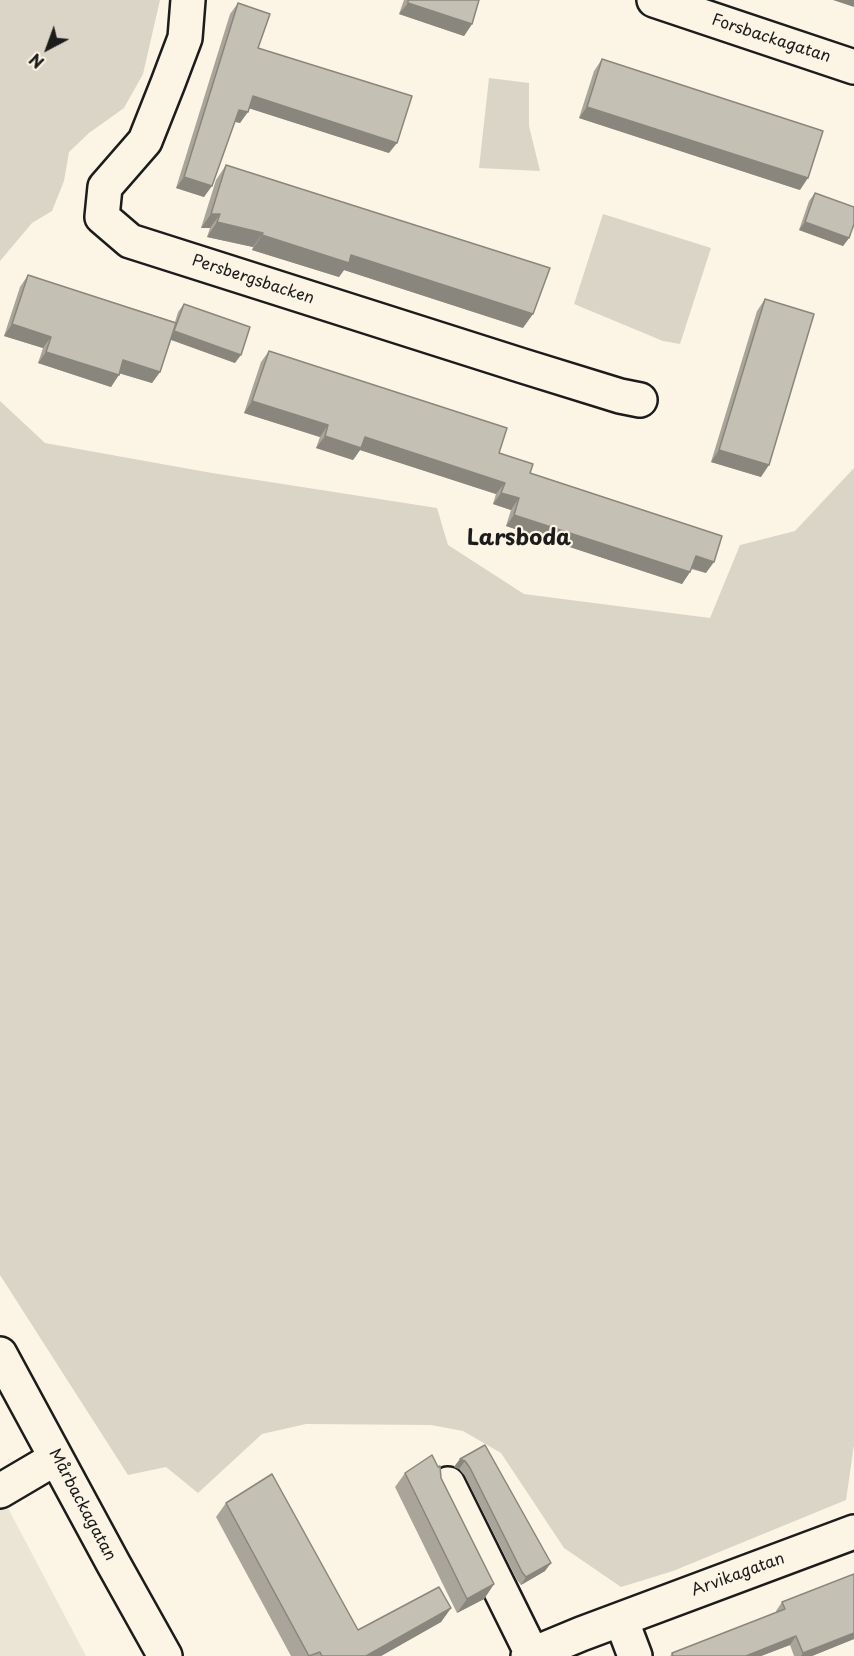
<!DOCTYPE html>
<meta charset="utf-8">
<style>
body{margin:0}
#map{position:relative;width:854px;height:1656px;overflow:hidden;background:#fcf5e5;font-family:"Playpen Sans",sans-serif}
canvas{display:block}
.north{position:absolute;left:18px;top:18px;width:60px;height:60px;-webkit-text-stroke:4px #fcf5e5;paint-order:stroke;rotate:221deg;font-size:16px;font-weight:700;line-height:24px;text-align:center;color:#1c1c1c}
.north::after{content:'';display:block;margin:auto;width:21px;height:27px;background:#1c1c1c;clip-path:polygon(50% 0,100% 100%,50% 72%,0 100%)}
</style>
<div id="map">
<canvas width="854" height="1656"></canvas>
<div class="north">N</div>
</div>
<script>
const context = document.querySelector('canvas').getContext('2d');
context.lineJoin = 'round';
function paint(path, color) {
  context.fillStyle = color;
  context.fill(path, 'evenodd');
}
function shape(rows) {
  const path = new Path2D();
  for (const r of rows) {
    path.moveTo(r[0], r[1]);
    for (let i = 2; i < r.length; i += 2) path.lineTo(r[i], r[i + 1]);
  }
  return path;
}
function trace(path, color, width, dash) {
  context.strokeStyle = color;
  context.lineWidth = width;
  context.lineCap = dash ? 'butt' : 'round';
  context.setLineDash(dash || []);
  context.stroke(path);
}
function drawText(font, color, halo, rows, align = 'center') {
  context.font = font + ' "Playpen Sans",sans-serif';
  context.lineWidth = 4.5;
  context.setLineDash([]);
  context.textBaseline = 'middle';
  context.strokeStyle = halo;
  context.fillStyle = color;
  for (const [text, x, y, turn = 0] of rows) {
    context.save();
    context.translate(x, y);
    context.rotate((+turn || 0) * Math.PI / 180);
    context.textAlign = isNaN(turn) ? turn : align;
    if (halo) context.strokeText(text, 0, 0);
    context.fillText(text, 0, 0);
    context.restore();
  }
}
paint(shape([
 [0,1493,86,1656,0,1656]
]), '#ebe5d6');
paint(shape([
 [0,0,160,0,143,74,124,108,89,133,69,152,64,181,52,211,32,223,0,261],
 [489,78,529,83,529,126,540,171,479,168],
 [603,214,711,248,680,344,663,341,574,304],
 [0,401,45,443,212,473,437,508,448,545,524,594,710,618,740,545,795,531,854,468,854,1445,846,1500,673,1571,621,1587,564,1548,501,1453,463,1431,431,1425,306,1424,262,1434,198,1493,166,1467,128,1475,0,1275]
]), '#dbd5c8');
const minor = shape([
 [188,0,185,38,168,83,145,141,105,187,102,217,130,241,523,366,620,396,640,400],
 [654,0,854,67],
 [0,1354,113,1563,165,1656],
 [448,1484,532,1654],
 [0,1491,56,1458],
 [621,1619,635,1656],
 [528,1656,581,1634,854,1532]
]);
trace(minor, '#1c1c1c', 38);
trace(minor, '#fcf5e5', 33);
paint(shape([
 [404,0,479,0,472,24,464,36,399,14],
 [238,3,258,48,389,153,249,108,240,123,234,122,204,197,176,188,230,14],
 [602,59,800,190,579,118,594,71],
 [226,165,523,328,344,270,339,277,252,250,253,247,207,237,210,228,201,228,216,180],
 [815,193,849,238,843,246,799,230,809,201],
 [28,275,175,322,178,312,184,304,235,363,171,340,160,372,152,383,119,373,111,387,38,363,43,348,4,336,20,287],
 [765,299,761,477,711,462,757,311],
 [269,351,499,453,530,473,706,573,691,569,690,572,682,584,506,526,511,510,493,504,496,494,360,450,353,460,316,448,320,437,244,413,261,362],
 [485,1445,545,1571,521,1585,517,1580,465,1476,459,1469,454,1467,460,1459],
 [405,1473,441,1478,494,1584,484,1599,457,1613,395,1487],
 [226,1503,358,1630,451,1608,441,1622,381,1656,291,1656,216,1517],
 [854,1574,854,1639,812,1656,794,1656,790,1645,761,1656,670,1656,672,1653,777,1613,776,1611,782,1602]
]), '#a9a59a');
paint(shape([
 [833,0,854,0,854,7],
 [408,3,472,24,464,36,399,14],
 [253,96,397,143,389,153,245,107],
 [587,107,808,178,800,190,579,118],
 [239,110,248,112,240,123,231,120],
 [184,177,212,186,204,197,176,188],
 [211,214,220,214,210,228,201,228],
 [217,222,263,233,253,247,207,237],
 [805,222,849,238,843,246,799,230],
 [262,235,351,255,533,314,523,328,344,270,339,277,252,250],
 [12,324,51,337,43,348,4,336],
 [174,331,241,355,235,363,169,339],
 [46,352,119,375,111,387,38,363],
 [123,360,160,372,152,383,115,372],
 [252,401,328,425,320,437,244,413],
 [325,436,365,437,505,483,496,494,360,450,353,460,316,448],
 [719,450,769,465,761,477,711,462],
 [501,493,519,498,511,510,493,504],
 [514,515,690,572,682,584,506,526],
 [696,556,714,562,706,573,688,567],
 [460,1459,465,1461,459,1469,454,1467],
 [551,1563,545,1571,521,1585,526,1577],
 [494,1584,484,1599,457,1613,467,1599],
 [451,1608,441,1622,381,1656,366,1656],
 [854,1633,854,1639,812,1656,801,1656,803,1653],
 [796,1636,790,1645,761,1656,746,1656]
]), '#89867d');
const building = shape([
 [408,0,479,0,472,24,408,3,408,0],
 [238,3,270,14,258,48,412,96,397,143,253,96,248,112,239,110,212,186,184,177,238,3],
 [602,59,823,131,808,178,587,107,602,59],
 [226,165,550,268,533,314,351,255,349,263,262,235,263,233,217,222,220,214,211,214,226,165],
 [815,193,854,207,854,224,849,238,805,222,815,193],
 [28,275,176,323,160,372,123,360,119,375,46,352,51,337,12,324,28,275],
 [765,299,814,314,769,465,719,450,765,299],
 [184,304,250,327,241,355,174,331,184,304],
 [269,351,507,428,499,453,533,464,530,473,722,536,714,562,696,556,690,572,514,515,519,498,501,493,505,483,365,437,361,448,325,436,328,425,252,401,269,351],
 [485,1445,551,1563,526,1577,522,1572,470,1468,465,1461,460,1459,485,1445],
 [432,1455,438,1467,440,1466,441,1478,494,1584,467,1599,405,1473,432,1455],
 [272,1474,358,1630,439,1587,451,1608,366,1656,322,1656,320,1652,309,1656,226,1503,272,1474],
 [854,1574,854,1633,803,1653,796,1636,746,1656,673,1656,672,1653,785,1609,782,1602,854,1574]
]);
paint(building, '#c4c0b3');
trace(building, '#89867d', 1.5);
drawText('16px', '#1c1c1c', '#fcf5e5', [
 ["Forsbackagatan",771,39,18],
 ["Persbergsbacken",253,280,18],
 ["Mårbackagatan",82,1505,62],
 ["Arvikagatan",738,1575,-20]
]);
drawText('bold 22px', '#1c1c1c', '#fcf5e5', [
 ["Larsboda",519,539]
]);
</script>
